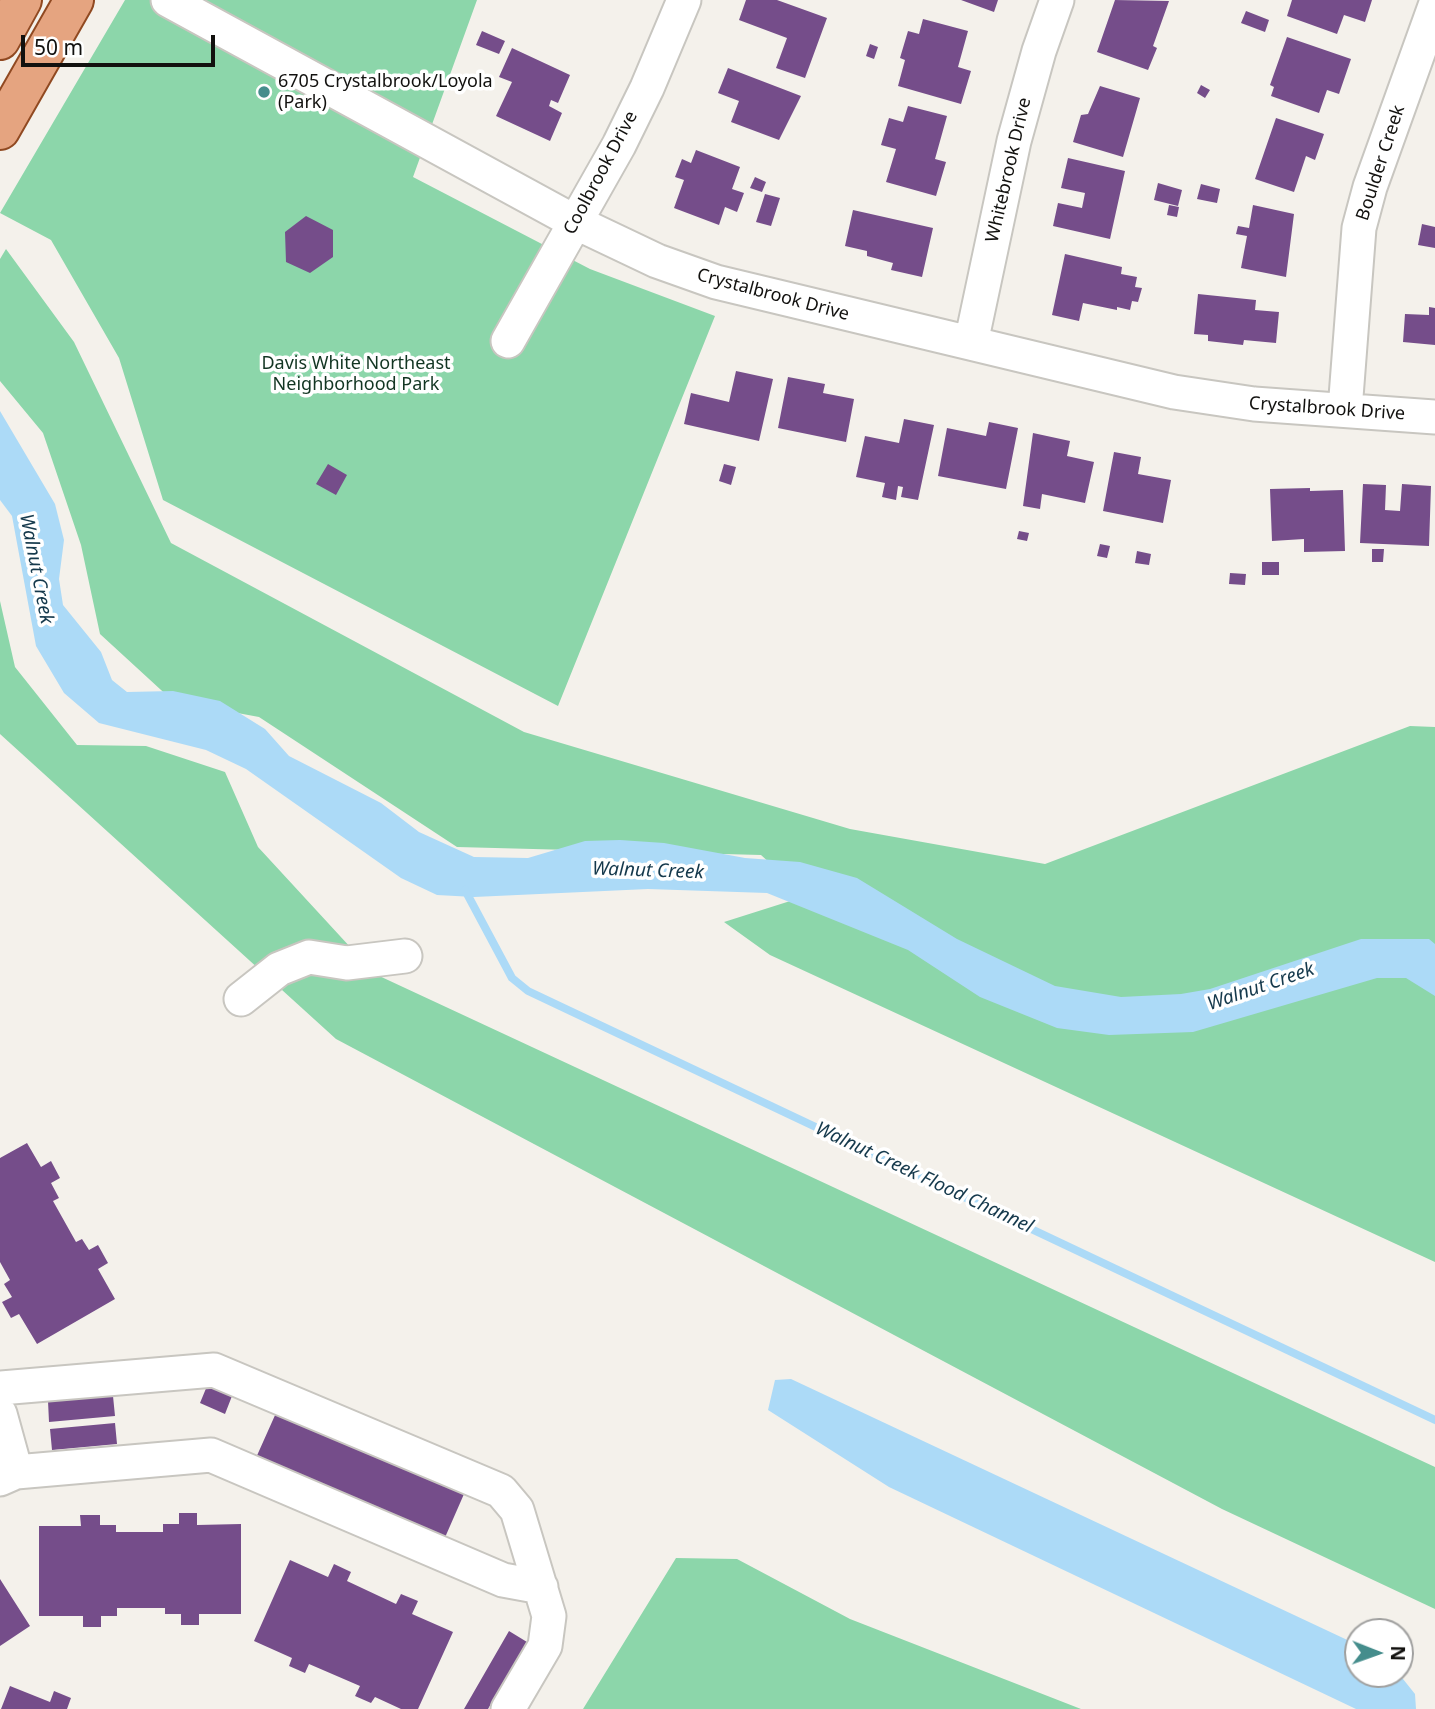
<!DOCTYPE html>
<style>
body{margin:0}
#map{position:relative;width:1435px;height:1709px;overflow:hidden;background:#f4f1eb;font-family:"Noto Sans",sans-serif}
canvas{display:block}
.north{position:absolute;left:1344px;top:1618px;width:70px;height:70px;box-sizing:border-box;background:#fff;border:2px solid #a0a09f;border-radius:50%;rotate:91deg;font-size:19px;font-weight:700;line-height:28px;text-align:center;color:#12110f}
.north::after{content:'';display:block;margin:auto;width:24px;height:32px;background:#458d8c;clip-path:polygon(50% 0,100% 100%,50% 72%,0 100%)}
.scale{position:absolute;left:21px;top:35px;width:194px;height:32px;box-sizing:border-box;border:4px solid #12110f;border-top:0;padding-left:9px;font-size:21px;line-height:24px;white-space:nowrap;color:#12110f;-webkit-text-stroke:5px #fff;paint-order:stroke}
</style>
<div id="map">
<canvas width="1435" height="1709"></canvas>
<div class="north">N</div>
<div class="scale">50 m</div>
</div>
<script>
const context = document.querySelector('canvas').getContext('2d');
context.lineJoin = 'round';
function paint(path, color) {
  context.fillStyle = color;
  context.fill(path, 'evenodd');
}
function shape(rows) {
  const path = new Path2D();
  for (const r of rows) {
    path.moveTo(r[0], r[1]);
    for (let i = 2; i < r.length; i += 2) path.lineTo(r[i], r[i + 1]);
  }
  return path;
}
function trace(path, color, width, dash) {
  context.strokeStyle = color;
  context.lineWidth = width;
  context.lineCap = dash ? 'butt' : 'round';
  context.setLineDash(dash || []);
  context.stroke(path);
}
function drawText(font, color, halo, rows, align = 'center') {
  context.font = font + ' "Noto Sans",sans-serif';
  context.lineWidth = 7;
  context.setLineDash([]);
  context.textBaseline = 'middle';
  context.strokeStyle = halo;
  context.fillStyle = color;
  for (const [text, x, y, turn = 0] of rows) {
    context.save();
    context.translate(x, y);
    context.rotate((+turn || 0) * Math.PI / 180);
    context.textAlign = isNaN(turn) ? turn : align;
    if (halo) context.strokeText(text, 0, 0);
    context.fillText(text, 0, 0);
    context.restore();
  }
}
paint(shape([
 [125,0,477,0,413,177,590,269,715,316,558,706,163,500,119,358,51,240,0,213],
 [6,249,74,342,171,543,524,732,850,829,1045,864,1410,726,1435,727,1435,1262,770,955,724,922,806,896,761,855,457,847,259,717,173,701,100,634,81,545,43,433,0,381,0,259],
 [0,601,15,667,77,745,146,746,225,772,258,847,375,974,1435,1467,1435,1609,1222,1509,336,1039,0,734],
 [676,1558,737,1559,850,1619,1081,1709,583,1709]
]), '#8cd6aa');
paint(shape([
 [0,411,55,504,64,540,59,579,63,605,101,652,112,680,127,692,173,691,220,701,265,729,289,756,381,803,419,832,474,857,528,858,585,841,620,840,664,843,745,858,800,862,857,878,957,939,1055,986,1121,997,1181,994,1210,989,1361,939,1429,939,1435,944,1435,996,1406,978,1377,978,1193,1032,1109,1035,1057,1028,980,997,908,950,767,893,648,889,474,897,437,895,401,878,246,769,206,750,99,723,64,693,36,646,12,516,0,500],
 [791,1379,1358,1645,1358,1674,1399,1674,1415,1694,1416,1709,1356,1709,889,1487,768,1410,775,1380]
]), '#acdaf7');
trace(shape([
 [465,890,512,978,528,991,1435,1420]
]), '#acdaf7', 8);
paint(shape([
 [746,0,777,0,827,18,805,78,776,68,787,38,739,20],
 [961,0,998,0,994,12],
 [1115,0,1169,1,1153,46,1157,48,1148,70,1097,52],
 [1292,0,1372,0,1365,22,1344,15,1337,34,1287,16],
 [1246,11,1269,20,1265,32,1241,23],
 [923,19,968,31,958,67,971,71,961,104,898,86,905,60,900,58,908,31,919,34],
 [482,31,505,41,499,54,476,45],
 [1287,37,1351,59,1339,94,1327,90,1319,113,1271,96,1274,87,1270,85],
 [870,44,878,47,874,59,866,56],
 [512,48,570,75,558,103,551,100,549,106,562,113,550,141,496,116,512,82,499,77],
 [728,68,801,96,779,140,731,122,739,101,718,93],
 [1201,85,1210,90,1205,98,1197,93],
 [1100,86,1140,98,1123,157,1073,142,1081,115,1088,114],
 [908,106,947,116,935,159,946,162,936,196,886,182,896,149,881,145,889,118,903,122],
 [1276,118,1324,134,1315,160,1306,156,1294,192,1255,179],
 [696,150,740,167,732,189,744,193,737,212,725,207,719,225,674,208,684,180,675,177,682,159,691,163],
 [1068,158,1125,171,1110,239,1053,226,1058,203,1082,208,1085,193,1061,188],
 [755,177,766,182,762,192,750,188],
 [1158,183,1182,190,1178,206,1154,200],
 [1201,184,1220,189,1217,203,1197,199],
 [765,194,780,198,771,226,756,222],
 [1169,205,1179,207,1177,217,1167,215],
 [1253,205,1294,214,1286,277,1241,268,1247,236,1236,234,1238,226,1249,228],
 [853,210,933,228,922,277,891,270,893,263,867,256,867,251,845,246],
 [306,216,333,230,333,257,310,273,286,262,285,232],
 [1422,224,1435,227,1435,248,1418,245],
 [1065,254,1122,267,1121,274,1137,277,1135,287,1142,288,1138,302,1132,301,1130,310,1117,307,1117,310,1083,303,1079,321,1052,315],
 [1198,294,1256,300,1255,310,1279,312,1276,343,1244,340,1243,345,1208,341,1208,335,1194,334],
 [1429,307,1435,308,1435,345,1403,342,1405,314,1429,315],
 [736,371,773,379,759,441,684,424,691,393,729,402],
 [788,377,825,384,823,393,854,399,846,442,778,428],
 [904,419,934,425,918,500,901,497,903,487,898,486,896,500,882,497,885,483,856,477,865,436,899,443],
 [989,422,1018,428,1006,489,938,476,947,428,986,436],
 [1033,433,1070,441,1067,456,1094,462,1085,503,1042,494,1040,509,1023,506],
 [1114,452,1141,457,1138,474,1171,480,1163,523,1103,511],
 [328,464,347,475,336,495,316,484],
 [724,464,736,467,731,485,719,481],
 [1363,484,1386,485,1385,510,1400,511,1402,484,1431,486,1429,546,1360,543],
 [1310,488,1310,491,1343,490,1345,551,1304,552,1304,539,1272,541,1270,489],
 [1019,531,1029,533,1027,541,1017,539],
 [1100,544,1110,546,1107,558,1097,556],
 [1372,549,1384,549,1383,562,1372,562],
 [1137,551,1151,554,1149,565,1135,563],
 [1262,562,1279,562,1279,575,1262,575],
 [1230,573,1246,574,1245,585,1229,584],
 [27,1143,41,1167,51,1161,60,1178,51,1183,59,1198,53,1201,76,1242,82,1239,89,1250,98,1245,108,1263,98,1269,115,1299,37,1344,19,1314,11,1318,2,1302,12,1297,4,1284,10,1280,0,1262,0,1158],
 [207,1386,232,1396,225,1414,200,1403],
 [113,1396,115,1416,49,1422,48,1401],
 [276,1413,464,1494,443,1542,255,1460],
 [115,1423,117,1444,52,1450,50,1429],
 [179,1513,197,1513,197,1525,241,1524,241,1614,199,1614,199,1625,181,1625,181,1614,165,1614,165,1608,117,1608,117,1616,101,1616,101,1627,83,1627,83,1616,39,1616,39,1526,81,1526,80,1515,100,1515,100,1525,116,1525,116,1532,163,1532,163,1524,179,1524],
 [290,1560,328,1577,334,1564,351,1572,347,1581,396,1604,401,1594,418,1601,412,1614,453,1632,418,1709,401,1709,375,1697,371,1703,355,1696,360,1686,309,1664,305,1673,289,1666,292,1658,254,1641],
 [0,1579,30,1626,0,1646],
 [509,1631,527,1642,525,1645,488,1709,464,1709],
 [10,1686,50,1702,54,1691,71,1698,67,1709,1,1709]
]), '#754d8a');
const minor = shape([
 [168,0,575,222,657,261,716,282,1174,392,1254,404,1435,417],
 [508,341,619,145,647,88,684,0],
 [971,343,1014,141,1039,51,1057,0],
 [1345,410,1359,228,1370,187,1435,6],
 [241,999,279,969,309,957,347,963,405,956],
 [0,1388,214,1370,501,1491,517,1510,549,1616,545,1646,508,1709],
 [0,1414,16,1472],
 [0,1479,16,1472,211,1455,503,1580,541,1587]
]);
const major = shape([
 [0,40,22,0],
 [0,130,74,0]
]);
trace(minor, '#c8c6c0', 37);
trace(major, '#904921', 42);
trace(minor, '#fff', 33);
trace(major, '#e5a480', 38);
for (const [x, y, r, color] of [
 [264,92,7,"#458d8c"]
]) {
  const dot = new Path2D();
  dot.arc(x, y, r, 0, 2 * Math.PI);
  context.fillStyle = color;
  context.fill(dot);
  trace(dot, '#fff', 2.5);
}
drawText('18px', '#12110f', '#fff', [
 ["6705 Crystalbrook/Loyola",278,82],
 ["(Park)",278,103]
], 'left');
drawText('18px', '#12110f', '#fff', [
 ["Boulder Creek",1381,163,-72],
 ["Whitebrook Drive",1009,170,-77],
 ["Coolbrook Drive",601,173,-62],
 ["Crystalbrook Drive",773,295,15],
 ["Crystalbrook Drive",1327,409,4]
]);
drawText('18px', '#123522', '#fff', [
 ["Davis White Northeast",356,364],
 ["Neighborhood Park",356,385]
]);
drawText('italic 19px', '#15394c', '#fff', [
 ["Walnut Creek",36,569,79],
 ["Walnut Creek",648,871,2],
 ["Walnut Creek",1261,987,-19],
 ["Walnut Creek Flood Channel",924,1178,25]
]);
</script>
